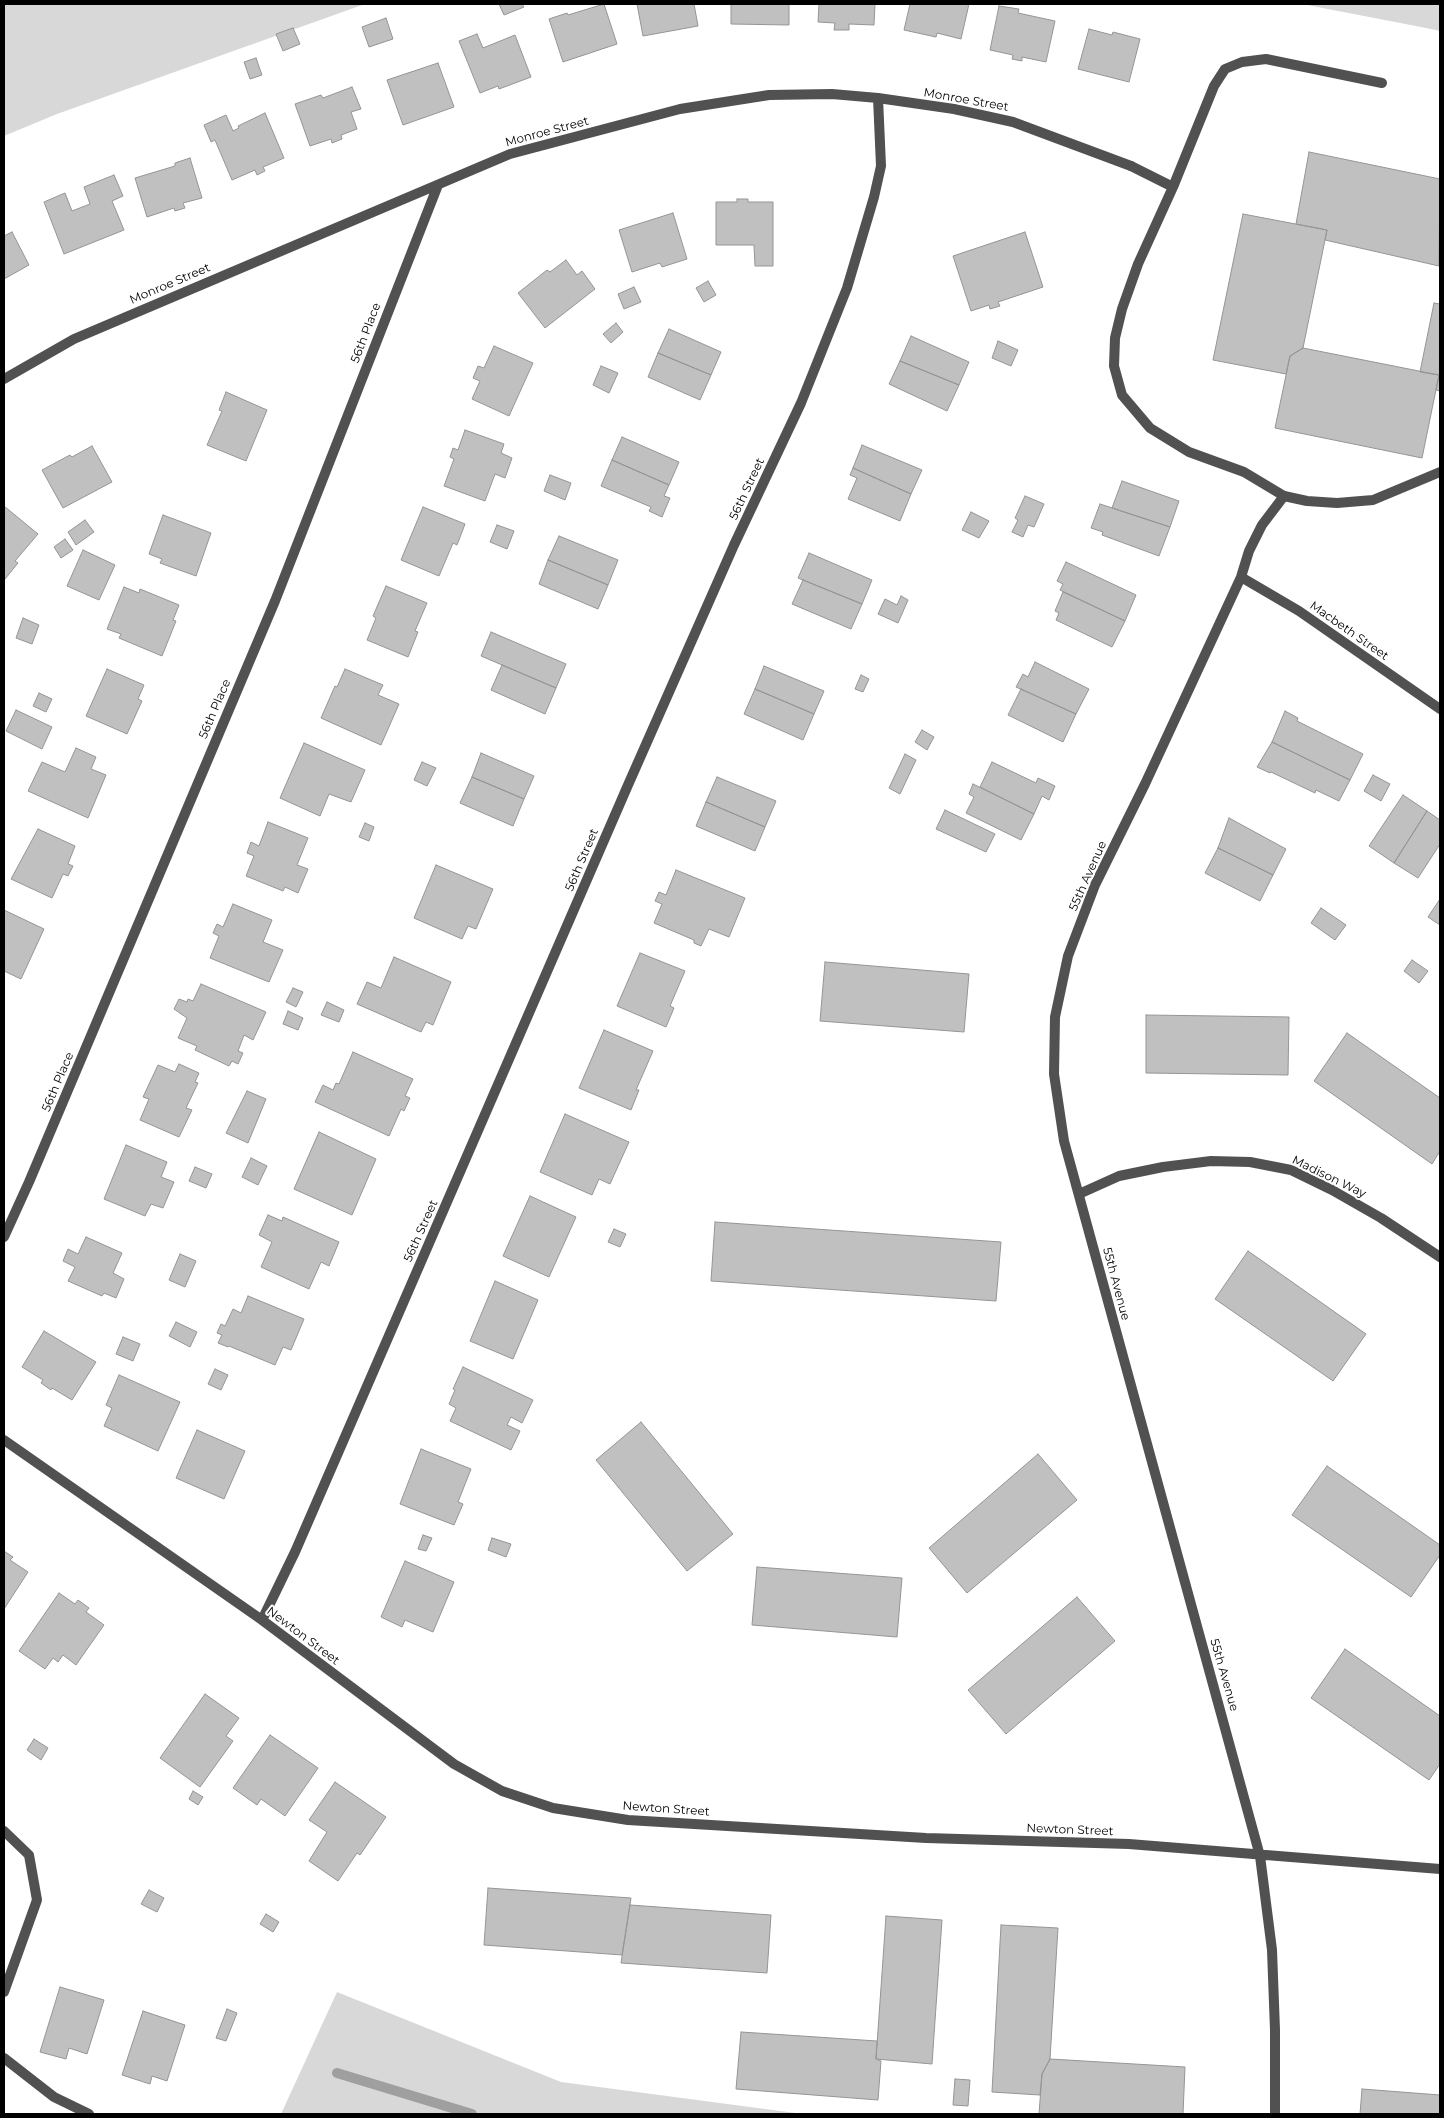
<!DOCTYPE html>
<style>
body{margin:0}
#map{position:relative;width:1444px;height:2118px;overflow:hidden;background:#fff;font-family:Montserrat,sans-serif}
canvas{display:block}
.frame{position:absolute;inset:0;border:5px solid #000;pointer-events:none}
</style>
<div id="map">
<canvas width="1444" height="2118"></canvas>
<div class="frame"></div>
</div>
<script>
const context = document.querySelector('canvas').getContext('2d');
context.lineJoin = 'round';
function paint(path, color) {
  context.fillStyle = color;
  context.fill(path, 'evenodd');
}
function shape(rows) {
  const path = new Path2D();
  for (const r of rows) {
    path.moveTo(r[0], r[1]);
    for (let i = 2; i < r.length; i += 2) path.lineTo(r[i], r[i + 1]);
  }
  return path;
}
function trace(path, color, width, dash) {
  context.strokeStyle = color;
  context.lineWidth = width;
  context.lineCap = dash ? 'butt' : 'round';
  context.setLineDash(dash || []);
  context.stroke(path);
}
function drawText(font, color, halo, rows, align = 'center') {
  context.font = font + ' Montserrat,sans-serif';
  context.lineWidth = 4;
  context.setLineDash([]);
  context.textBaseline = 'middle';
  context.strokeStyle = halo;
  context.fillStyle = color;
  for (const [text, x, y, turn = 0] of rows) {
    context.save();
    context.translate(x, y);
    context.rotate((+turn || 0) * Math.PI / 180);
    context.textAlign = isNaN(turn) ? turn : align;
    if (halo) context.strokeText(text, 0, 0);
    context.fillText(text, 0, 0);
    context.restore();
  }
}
paint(shape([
 [4,4,365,4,57,114,4,136],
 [1302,4,1440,4,1440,31,1426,28],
 [337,1992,561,2082,803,2114,281,2114]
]), '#d8d8d8');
trace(shape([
 [337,2073,472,2114]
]), '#9f9f9f', 10);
const building = shape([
 [499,4,522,4,524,7,504,15,499,4],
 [604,4,617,44,563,62,549,19,567,13,568,15,604,4],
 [637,4,694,4,698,26,643,36,637,4],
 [731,4,789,4,789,25,731,24,731,4],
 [819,4,875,4,874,25,849,24,849,30,834,30,835,23,818,22,819,4],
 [910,4,969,4,961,39,937,33,936,37,904,30,910,4],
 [999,6,1019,9,1018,13,1055,21,1046,62,1022,57,1022,61,1012,59,1013,55,990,50,999,6],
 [386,18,393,39,369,47,362,27,386,18],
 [293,28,300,44,283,51,276,34,293,28],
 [1089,29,1112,35,1113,32,1140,39,1129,82,1078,69,1089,29],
 [477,34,483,48,515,35,531,77,499,89,498,86,480,93,459,41,477,34],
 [256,58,262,75,250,79,244,62,256,58],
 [438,63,454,107,403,125,387,80,438,63],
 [352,87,361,109,351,112,357,129,341,135,342,139,332,143,331,139,310,146,295,104,321,95,323,98,352,87],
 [265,113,284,158,263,167,265,171,257,175,255,170,232,180,215,140,211,142,204,125,226,115,233,131,239,128,238,126,265,113],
 [1309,152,1440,179,1439,266,1325,240,1327,230,1296,224,1309,152],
 [190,158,202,198,183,203,185,208,175,211,174,208,147,217,135,178,175,166,175,163,190,158],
 [114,175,123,196,112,201,124,230,64,254,44,202,65,193,72,211,90,204,84,187,114,175],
 [737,199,748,199,748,202,773,202,773,266,755,266,754,245,716,245,716,202,737,202,737,199],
 [673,213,687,259,662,267,660,263,632,272,619,230,673,213],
 [1243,214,1327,230,1303,348,1290,356,1286,374,1213,360,1243,214],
 [12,232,29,265,4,279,4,236,12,232],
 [1025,232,1043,287,998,302,1000,306,990,309,989,305,971,311,953,256,1025,232],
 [566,260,577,275,582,271,595,289,545,328,518,293,547,270,550,272,566,260],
 [708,281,716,295,704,302,696,288,708,281],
 [634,287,641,302,624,309,618,294,634,287],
 [1434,303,1440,304,1440,391,1436,390,1439,375,1420,372,1434,303],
 [616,323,623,332,611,343,603,334,616,323],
 [669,329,721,352,711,375,658,353,669,329],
 [911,336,969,362,959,385,900,361,911,336],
 [998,341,1018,350,1011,366,992,358,998,341],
 [494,346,533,363,509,416,472,399,480,381,473,378,478,366,484,368,494,346],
 [1303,348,1439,375,1422,458,1275,428,1290,356,1303,348],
 [658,353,711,375,700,400,648,377,658,353],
 [900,361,959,385,947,411,889,384,900,361],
 [601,366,618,373,609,393,593,385,601,366],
 [226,392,267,410,246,461,207,445,222,411,219,410,226,392],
 [465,430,504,444,501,453,512,458,505,478,495,474,485,501,444,486,454,459,450,457,453,448,458,450,465,430],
 [622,437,679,462,669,485,612,460,622,437],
 [862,445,922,470,911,494,853,468,862,445],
 [92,446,112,482,63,508,42,470,70,455,72,457,92,446],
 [612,460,669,485,664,496,670,498,662,517,649,511,651,507,601,486,612,460],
 [853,468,911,494,900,521,848,499,857,478,850,475,853,468],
 [550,475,571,483,565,500,544,491,550,475],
 [1122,481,1179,501,1170,527,1112,508,1122,481],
 [1025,496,1044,504,1034,527,1028,525,1023,537,1012,532,1018,520,1015,518,1025,496],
 [1100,504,1170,527,1159,556,1102,535,1103,532,1091,528,1100,504],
 [4,506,38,534,15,561,18,563,5,579,4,577,4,506],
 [423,507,465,524,457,545,453,543,439,576,401,560,423,507],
 [971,512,989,521,979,538,962,530,971,512],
 [163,515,211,533,196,576,160,563,162,559,149,554,163,515],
 [85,520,94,532,76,545,68,532,85,520],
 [497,525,514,531,507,549,490,542,497,525],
 [559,536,618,560,608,585,548,560,559,536],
 [65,539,73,550,61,558,54,547,65,539],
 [83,550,115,565,99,600,67,586,83,550],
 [809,553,872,580,862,604,798,578,809,553],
 [548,560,608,585,598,609,539,584,548,560],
 [1066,562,1136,595,1125,621,1060,590,1063,584,1057,581,1066,562],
 [803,580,862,604,851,629,792,604,803,580],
 [386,586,427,603,415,631,418,632,408,657,367,640,376,618,373,616,386,586],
 [124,587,139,593,140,589,179,605,173,620,176,621,162,656,119,638,121,634,107,629,124,587],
 [1063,592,1125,621,1112,647,1056,620,1059,613,1055,611,1063,592],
 [901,596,908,600,898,623,878,614,885,599,897,605,901,596],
 [23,618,39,625,32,644,16,638,23,618],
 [491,632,566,664,556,688,481,656,491,632],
 [1035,662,1089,689,1076,714,1016,687,1023,674,1028,677,1035,662],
 [502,665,556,688,545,714,491,690,502,665],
 [764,666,824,691,814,714,755,689,764,666],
 [107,669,144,685,138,699,142,701,127,734,86,716,107,669],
 [345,669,383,685,378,695,399,704,381,745,321,718,335,686,337,687,345,669],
 [861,675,869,679,863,692,855,689,861,675],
 [755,689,814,714,803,740,744,714,755,689],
 [1021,689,1076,714,1063,742,1008,715,1021,689],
 [39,693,52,699,46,712,33,706,39,693],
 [16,710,52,727,42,749,6,731,16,710],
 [1285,711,1298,718,1297,721,1363,754,1350,780,1272,742,1285,711],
 [922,730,934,737,927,750,915,742,922,730],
 [1272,742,1350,780,1339,801,1316,790,1315,793,1271,772,1270,773,1257,767,1272,742],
 [304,743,365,770,351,802,329,794,320,816,280,798,304,743],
 [76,748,96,757,91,769,106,775,88,818,28,791,42,762,65,772,76,748],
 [481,753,534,776,524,799,472,777,481,753],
 [905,754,916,760,900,794,889,788,905,754],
 [422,762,436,768,427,786,414,780,422,762],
 [992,762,1036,783,1038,778,1055,786,1049,800,1042,796,1034,814,980,787,992,762],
 [1373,775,1390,784,1381,801,1364,791,1373,775],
 [472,777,524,799,513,826,460,803,472,777],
 [717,777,776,801,765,827,706,802,717,777],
 [973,784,1034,814,1021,840,966,813,974,797,969,794,973,784],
 [1403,795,1427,811,1394,863,1369,846,1403,795],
 [706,802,765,827,755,851,696,826,706,802],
 [945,810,995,834,986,852,936,829,945,810],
 [1427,811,1440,820,1440,844,1418,878,1394,863,1427,811],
 [1229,818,1286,849,1273,875,1218,848,1229,818],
 [268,822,308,838,297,865,308,869,298,893,285,887,283,891,246,876,254,856,247,853,251,842,259,846,268,822],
 [365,823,374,827,369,841,359,837,365,823],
 [38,829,75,846,68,864,73,866,68,876,63,874,52,898,11,879,38,829],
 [1218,848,1273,875,1260,901,1205,873,1218,848],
 [436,865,493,889,476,929,468,926,462,939,414,918,436,865],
 [676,870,745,898,729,937,709,929,701,946,694,943,694,940,654,923,662,904,655,901,659,892,666,895,676,870],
 [1440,899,1440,925,1428,917,1440,899],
 [233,904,272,920,263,942,283,950,269,982,210,958,219,936,213,933,217,924,223,927,233,904],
 [1321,908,1346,925,1335,940,1311,923,1321,908],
 [4,910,44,929,21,979,4,971,4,910],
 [640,953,685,971,670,1006,674,1008,666,1027,617,1006,640,953],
 [394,957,451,982,433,1025,426,1022,421,1032,357,1004,367,982,381,988,394,957],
 [1412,960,1428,971,1419,983,1404,971,1412,960],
 [825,962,969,974,964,1032,820,1021,825,962],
 [201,984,266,1012,253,1040,244,1035,238,1051,243,1053,238,1064,232,1061,229,1066,195,1050,197,1046,178,1038,187,1018,174,1009,179,999,187,1002,188,999,193,1001,201,984],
 [293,988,303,992,296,1007,286,1002,293,988],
 [327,1002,344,1010,339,1022,321,1015,327,1002],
 [288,1011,303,1018,298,1030,283,1024,288,1011],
 [1146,1015,1289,1017,1288,1075,1146,1073,1146,1015],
 [604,1030,653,1051,636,1090,639,1090,631,1110,579,1088,604,1030],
 [1347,1033,1440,1098,1440,1151,1432,1164,1314,1081,1347,1033],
 [353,1052,413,1079,405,1096,410,1098,404,1111,401,1109,389,1136,315,1102,323,1085,333,1090,336,1083,339,1084,353,1052],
 [179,1064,199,1073,195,1082,198,1083,186,1108,192,1110,179,1137,140,1120,149,1099,143,1097,158,1065,175,1072,179,1064],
 [247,1091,266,1099,248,1143,226,1133,247,1091],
 [565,1114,629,1142,610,1184,599,1179,592,1195,540,1172,565,1114],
 [319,1132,376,1159,352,1215,294,1189,319,1132],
 [126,1145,167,1162,161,1177,174,1182,163,1208,151,1204,145,1216,104,1199,126,1145],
 [251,1158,267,1166,258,1185,242,1177,251,1158],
 [195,1167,212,1174,206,1188,189,1181,195,1167],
 [530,1196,576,1217,549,1277,503,1256,530,1196],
 [268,1215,282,1221,283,1217,339,1242,329,1266,321,1262,309,1289,261,1267,272,1242,259,1235,268,1215],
 [715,1222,1001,1242,996,1301,711,1281,715,1222],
 [614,1229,626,1234,620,1247,608,1242,614,1229],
 [86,1237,122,1253,113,1273,124,1279,116,1298,104,1293,102,1296,68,1281,75,1267,63,1261,68,1249,78,1254,86,1237],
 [1248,1251,1366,1334,1333,1381,1215,1299,1248,1251],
 [180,1254,196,1261,185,1287,169,1280,180,1254],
 [495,1281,538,1300,513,1359,470,1341,495,1281],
 [248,1296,304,1319,291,1350,283,1347,275,1365,229,1346,228,1347,218,1343,222,1335,217,1333,221,1324,225,1326,233,1309,241,1313,248,1296],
 [176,1322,197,1332,190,1347,169,1336,176,1322],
 [44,1331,96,1362,72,1400,52,1388,51,1390,41,1383,43,1380,22,1367,44,1331],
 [123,1337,140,1344,133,1361,116,1354,123,1337],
 [463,1367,533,1400,522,1423,511,1417,507,1425,520,1431,511,1450,450,1421,456,1408,449,1404,455,1390,453,1389,463,1367],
 [215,1369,228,1375,221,1390,208,1384,215,1369],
 [119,1375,180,1402,158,1451,104,1426,112,1408,106,1405,119,1375],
 [641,1422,733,1534,687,1571,596,1460,641,1422],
 [197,1430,245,1451,224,1499,176,1478,197,1430],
 [421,1449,471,1469,458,1502,463,1504,454,1525,400,1504,421,1449],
 [1038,1454,1077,1500,967,1593,929,1548,1038,1454],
 [1327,1466,1440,1545,1440,1555,1411,1597,1292,1515,1327,1466],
 [423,1535,432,1538,426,1551,418,1549,423,1535],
 [492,1538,511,1544,506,1557,488,1550,492,1538],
 [4,1551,13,1557,10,1560,28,1572,4,1609,4,1551],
 [405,1561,454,1582,433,1632,405,1620,402,1627,381,1617,405,1561],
 [757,1567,902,1578,897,1637,752,1625,757,1567],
 [59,1593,75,1604,78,1600,89,1608,86,1612,104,1625,76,1665,63,1655,58,1662,53,1658,45,1669,19,1651,59,1593],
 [1077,1597,1115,1641,1006,1734,968,1690,1077,1597],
 [1345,1649,1440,1716,1440,1764,1429,1780,1311,1698,1345,1649],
 [205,1694,239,1718,226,1736,233,1741,200,1787,160,1758,205,1694],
 [270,1735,318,1768,285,1816,261,1799,257,1805,233,1788,270,1735],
 [34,1739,48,1748,41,1760,27,1750,34,1739],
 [335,1782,386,1817,360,1855,357,1853,338,1881,309,1861,327,1832,309,1820,335,1782],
 [193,1791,203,1797,198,1805,189,1799,193,1791],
 [488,1888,631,1898,622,1955,484,1945,488,1888],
 [149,1890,164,1898,157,1912,141,1904,149,1890],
 [630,1905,771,1915,767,1973,621,1963,630,1905],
 [266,1914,279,1922,273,1932,260,1924,266,1914],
 [886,1916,942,1920,932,2064,876,2059,886,1916],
 [1001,1925,1058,1928,1050,2059,1042,2074,1040,2095,992,2092,1001,1925],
 [60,1987,104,2000,87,2054,69,2048,66,2059,40,2052,60,1987],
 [227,2009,237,2013,226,2041,216,2038,227,2009],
 [143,2011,185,2025,167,2081,152,2076,150,2084,122,2075,143,2011],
 [741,2032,877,2041,876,2059,881,2061,878,2100,736,2089,741,2032],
 [1050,2059,1185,2067,1183,2114,1039,2114,1042,2074,1050,2059],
 [955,2079,970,2080,968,2106,953,2105,955,2079],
 [1362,2089,1440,2095,1440,2114,1360,2114,1362,2089]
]);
paint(building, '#c0c0c0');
trace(building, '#959595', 1);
trace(shape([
 [1382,83,1266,59,1242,62,1225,69,1214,86,1173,187,1138,264,1122,309,1115,338,1114,366,1122,395,1150,428,1189,452,1244,472,1284,496,1307,501,1337,503,1373,500,1440,472],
 [1131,166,1173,187],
 [4,1831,29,1855,37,1900,4,1992],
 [4,2058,54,2097,89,2114]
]), '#515151', 10);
trace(shape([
 [4,379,74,339,510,154,680,109,769,95,832,94,878,98,954,109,1013,122,1131,166],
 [1241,577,1299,611,1440,709],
 [1079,1194,1119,1176,1163,1167,1211,1161,1250,1162,1291,1170,1332,1190,1381,1218,1440,1257],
 [4,1237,29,1182,275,601,438,185],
 [4,1440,262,1620,454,1764,502,1791,553,1808,628,1820,926,1838,1129,1844,1440,1869],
 [262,1620,295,1552,628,785,734,545,801,403,847,288,874,197,881,166,878,98],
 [1275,2114,1275,2030,1272,1950,1260,1856,1064,1141,1054,1074,1055,1017,1068,956,1095,885,1145,784,1241,577,1249,551,1262,525,1284,496]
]), '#515151', 10);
drawText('12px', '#000', '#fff', [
 ["Monroe Street",966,100,10],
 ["Monroe Street",547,132,-15],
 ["Monroe Street",170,284,-23],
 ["56th Place",366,333,-69],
 ["56th Street",747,489,-65],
 ["Macbeth Street",1349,631,35],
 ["56th Place",215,709,-67],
 ["56th Street",582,860,-67],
 ["55th Avenue",1088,876,-66],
 ["56th Place",58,1082,-67],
 ["Madison Way",1329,1177,26],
 ["56th Street",421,1231,-66],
 ["55th Avenue",1116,1284,75],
 ["Newton Street",303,1636,37],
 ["55th Avenue",1224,1675,74],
 ["Newton Street",666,1809,4],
 ["Newton Street",1070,1830,2]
]);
</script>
